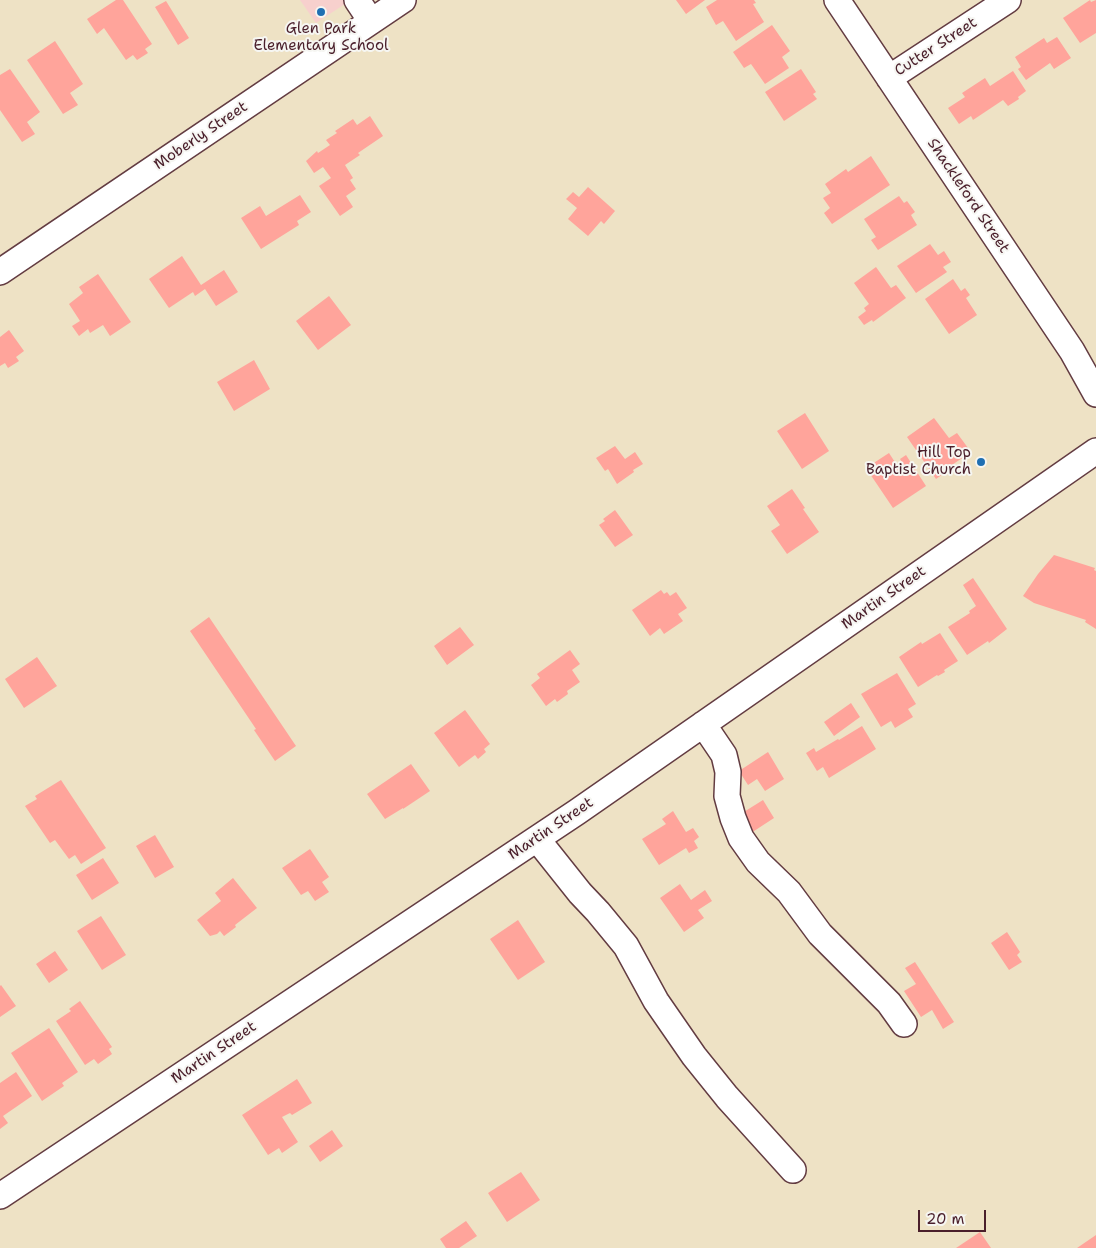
<!DOCTYPE html>
<style>
body{margin:0}
#map{position:relative;width:1096px;height:1248px;overflow:hidden;background:#eee2c5;font-family:"Shantell Sans",sans-serif}
canvas{display:block}
.scale{position:absolute;left:918px;top:1210px;width:68px;height:22px;box-sizing:border-box;border:2px solid #4a1f2b;border-top:0;padding-left:6px;font-size:15px;line-height:18px;white-space:nowrap;color:#4a1f2b;-webkit-text-stroke:4px #f6f6f2;paint-order:stroke}
</style>
<div id="map">
<canvas width="1096" height="1248"></canvas>
<div class="scale">20 m</div>
</div>
<script>
const context = document.querySelector('canvas').getContext('2d');
context.lineJoin = 'round';
function paint(path, color) {
  context.fillStyle = color;
  context.fill(path, 'evenodd');
}
function shape(rows) {
  const path = new Path2D();
  for (const r of rows) {
    path.moveTo(r[0], r[1]);
    for (let i = 2; i < r.length; i += 2) path.lineTo(r[i], r[i + 1]);
  }
  return path;
}
function trace(path, color, width, dash) {
  context.strokeStyle = color;
  context.lineWidth = width;
  context.lineCap = dash ? 'butt' : 'round';
  context.setLineDash(dash || []);
  context.stroke(path);
}
function drawText(font, color, halo, rows, align = 'center') {
  context.font = font + ' "Shantell Sans",sans-serif';
  context.lineWidth = 4;
  context.setLineDash([]);
  context.textBaseline = 'middle';
  context.strokeStyle = halo;
  context.fillStyle = color;
  for (const [text, x, y, turn = 0] of rows) {
    context.save();
    context.translate(x, y);
    context.rotate((+turn || 0) * Math.PI / 180);
    context.textAlign = isNaN(turn) ? turn : align;
    if (halo) context.strokeText(text, 0, 0);
    context.fillText(text, 0, 0);
    context.restore();
  }
}
paint(shape([
 [300,0,351,0,316,23]
]), '#f7d0cd');
paint(shape([
 [116,0,123,0,152,44,145,49,148,53,137,60,133,55,126,60,104,28,97,34,87,19],
 [676,0,705,0,686,14],
 [717,0,754,0,756,3,753,4,764,22,736,41,723,21,716,25,706,7],
 [1090,0,1091,2,1096,0,1096,33,1080,43,1063,18],
 [166,1,189,38,178,45,155,7],
 [772,25,790,51,782,57,789,68,765,84,751,64,744,68,733,52],
 [1057,37,1071,58,1054,69,1050,63,1026,80,1018,69,1021,67,1015,57,1044,38,1047,43],
 [55,41,83,84,70,93,78,105,63,114,27,60],
 [10,69,40,112,27,122,35,134,22,142,0,110,0,75],
 [801,69,816,92,813,94,817,99,784,121,765,92],
 [1013,71,1026,91,1018,97,1019,99,1008,106,1003,100,973,120,971,116,959,124,948,108,965,97,962,93,985,78,990,86],
 [370,116,383,136,358,153,360,155,345,165,353,178,350,180,356,189,346,196,353,207,340,216,319,186,331,178,323,167,314,173,306,161,317,151,318,153,330,145,326,140,337,133,335,131,353,119,357,125],
 [871,156,890,185,832,224,824,213,830,208,823,198,831,193,825,184,846,169,848,172],
 [588,187,615,211,604,224,601,221,588,236,568,219,577,208,566,199,573,192,579,197],
 [300,195,311,212,297,221,299,225,261,249,241,218,260,206,266,216],
 [899,196,904,203,907,201,915,212,911,215,917,225,878,250,871,240,876,237,864,219],
 [930,244,938,255,944,251,951,262,943,267,947,272,916,293,897,266],
 [182,256,201,285,224,270,238,292,216,306,205,289,195,296,193,292,169,308,149,279],
 [876,267,891,288,896,285,906,298,873,322,872,320,864,325,858,317,866,311,864,308,869,304,854,283],
 [98,274,131,322,110,336,103,325,90,333,88,329,79,336,72,326,80,321,69,304,83,293,79,287],
 [953,279,961,291,965,288,970,295,966,298,977,315,949,334,925,299],
 [329,296,351,325,318,350,296,321],
 [9,330,24,351,16,357,19,361,8,368,5,363,0,366,0,337],
 [254,360,270,389,234,411,217,382],
 [805,413,829,451,802,469,777,431],
 [934,418,949,438,957,433,971,452,949,467,950,469,936,479,907,437],
 [615,446,625,459,635,452,643,464,633,470,634,472,617,484,608,469,605,471,596,458],
 [889,453,902,473,907,470,900,459,906,455,926,486,893,508,866,468],
 [792,489,805,508,803,509,819,532,787,554,771,531,780,525,767,506],
 [615,510,633,535,615,547,599,525,605,521,603,519],
 [1054,555,1095,568,1094,570,1096,571,1096,629,1085,622,1086,620,1034,603,1023,596,1038,574],
 [973,578,1007,629,989,643,988,641,967,655,948,627,970,613,969,611,976,606,963,585],
 [661,590,664,594,667,592,670,596,676,592,687,608,678,614,683,621,664,634,660,628,650,636,632,610],
 [209,617,296,746,275,761,254,730,256,729,190,631],
 [460,627,474,645,447,665,434,646],
 [940,633,958,661,944,670,945,672,938,676,937,675,918,687,899,657,921,642,922,644],
 [570,650,580,664,572,670,580,682,567,691,568,694,557,702,555,699,546,706,531,685,540,678,537,674],
 [37,657,57,686,24,708,5,679],
 [897,673,916,704,908,709,913,717,895,728,891,721,881,727,861,694],
 [851,703,860,717,834,736,824,722],
 [465,710,490,744,484,749,486,752,478,759,475,755,459,767,434,733],
 [862,726,876,749,829,778,823,767,817,771,806,753,814,748,816,752,838,739,839,740],
 [768,752,784,779,765,791,757,779,748,785,739,771],
 [411,764,430,791,403,809,403,808,385,819,367,794],
 [61,780,106,848,81,864,75,855,69,859,55,840,50,843,25,806,37,799,35,796],
 [763,800,774,818,751,833,739,815],
 [673,811,686,832,693,828,699,837,694,841,698,848,689,853,686,848,659,865,642,839,666,824,662,819],
 [155,835,174,867,155,878,136,846],
 [310,849,329,877,322,882,329,892,315,901,308,891,301,895,282,868],
 [103,858,119,883,92,900,76,875],
 [233,878,257,908,235,925,236,927,224,936,220,931,217,934,210,936,197,920,221,901,215,893],
 [680,884,691,900,705,890,712,901,698,910,704,918,684,932,660,898],
 [101,916,126,955,102,970,77,931],
 [518,920,545,962,518,980,490,939],
 [1007,932,1020,952,1017,955,1022,962,1009,970,991,943],
 [55,951,68,970,49,983,36,964],
 [915,962,954,1022,943,1029,932,1010,921,1017,904,991,916,984,905,968],
 [1,985,16,1006,0,1017,0,986],
 [80,1001,112,1047,109,1049,112,1054,98,1064,94,1059,85,1065,56,1021,71,1011,69,1009],
 [49,1028,78,1072,62,1083,64,1086,42,1101,11,1053],
 [16,1072,32,1096,3,1116,8,1123,0,1129,0,1083],
 [297,1079,312,1103,292,1115,290,1113,282,1117,298,1142,282,1153,279,1148,268,1155,242,1115],
 [332,1130,343,1146,320,1162,309,1146],
 [521,1172,540,1200,507,1222,488,1193],
 [466,1221,477,1236,459,1248,446,1248,440,1239],
 [980,1232,991,1248,956,1248],
 [1096,1235,1096,1248,1077,1248]
]), '#ffa49b');
const minor = shape([
 [357,0,371,21],
 [837,0,1072,351,1096,394],
 [889,78,1008,0],
 [0,272,403,0],
 [703,724,724,755,728,772,727,796,733,818,741,838,758,862,789,892,820,934,889,1003,904,1024],
 [537,839,580,893,598,912,626,946,656,1001,694,1056,727,1097,793,1170],
 [0,1196,577,812,1096,451]
]);
trace(minor, '#633c42', 28);
trace(minor, '#fff', 25);
for (const [x, y, r, color] of [
 [321,12,5,"#1f6fb2"],
 [981,462,5,"#1f6fb2"]
]) {
  const dot = new Path2D();
  dot.arc(x, y, r, 0, 2 * Math.PI);
  context.fillStyle = color;
  context.fill(dot);
  trace(dot, '#f6f6f2', 2);
}
drawText('15px', '#4a1f2b', '#f6f6f2', [
 ["Glen Park",321,29],
 ["Elementary School",321,46],
 ["Hill Top",971,453,"right"],
 ["Baptist Church",971,470,"right"]
]);
drawText('15px', '#4a1f2b', '#f6f6f2', [
 ["Cutter Street",936,47,-33],
 ["Moberly Street",201,136,-34],
 ["Shackleford Street",968,196,56],
 ["Martin Street",884,598,-35],
 ["Martin Street",551,829,-34],
 ["Martin Street",214,1053,-34]
]);
</script>
